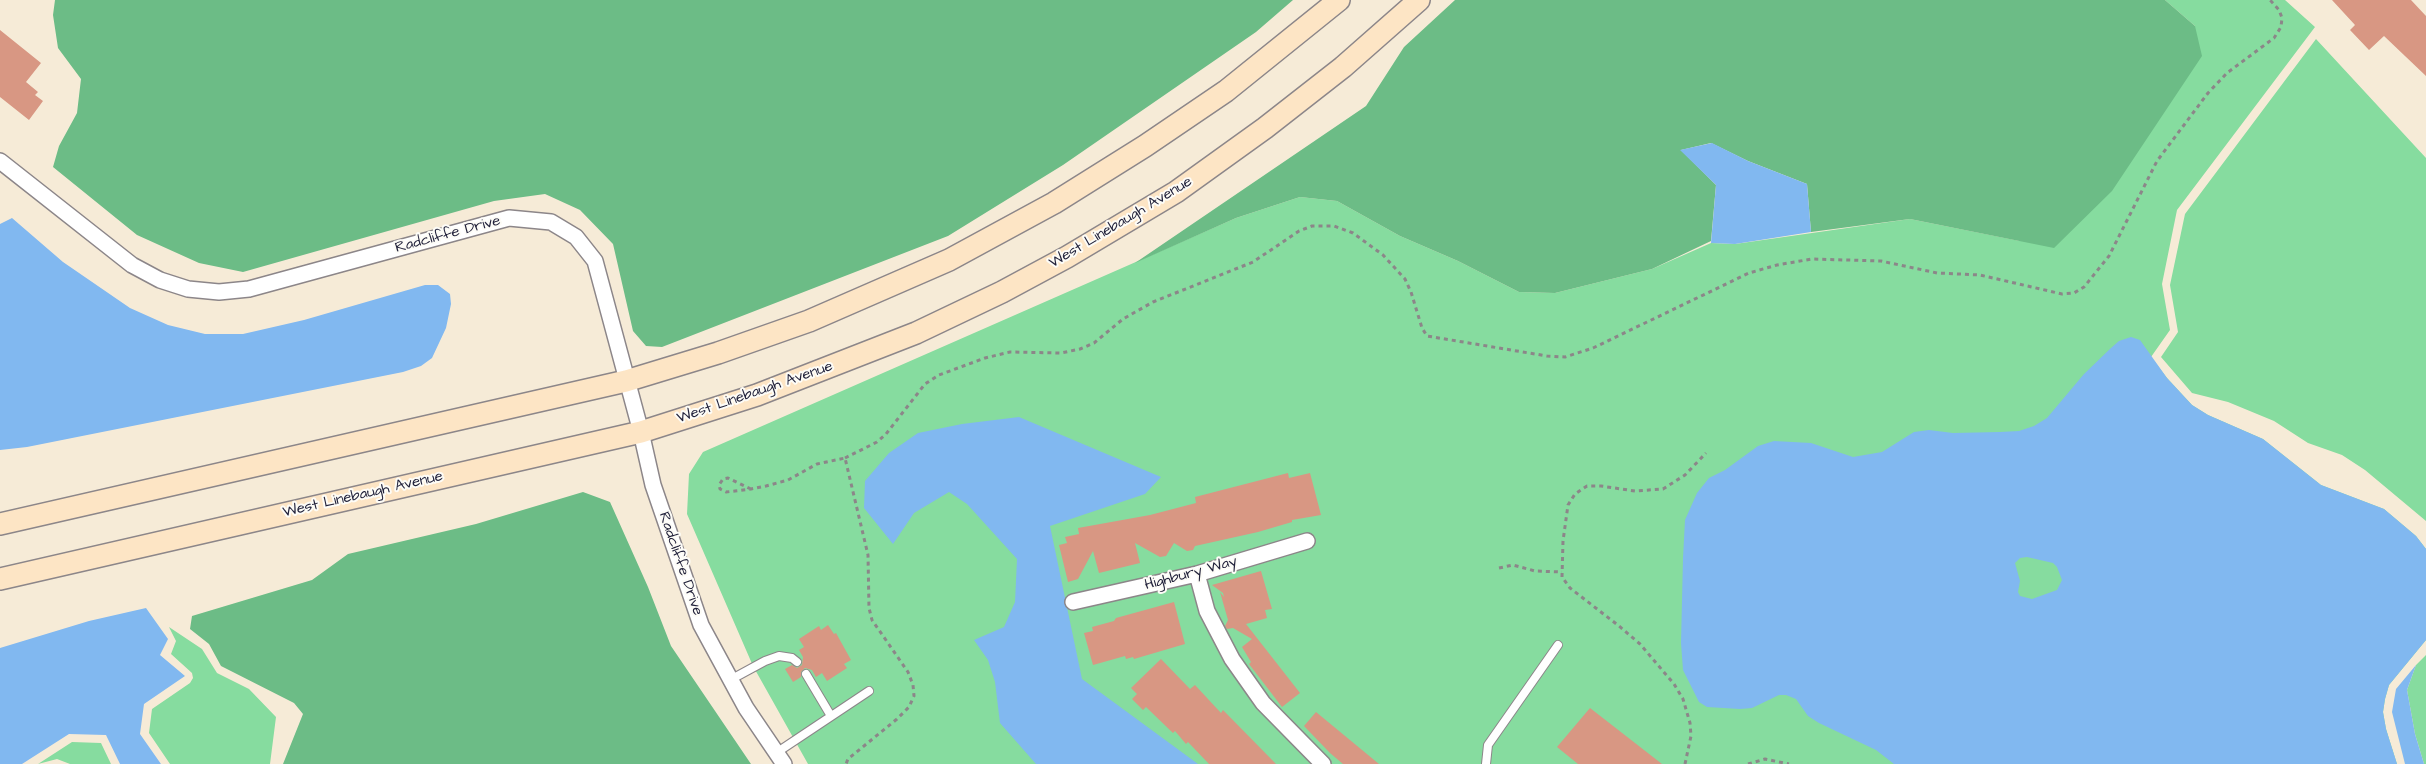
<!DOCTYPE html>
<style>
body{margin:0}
canvas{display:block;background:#f6ebd7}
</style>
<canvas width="2426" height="764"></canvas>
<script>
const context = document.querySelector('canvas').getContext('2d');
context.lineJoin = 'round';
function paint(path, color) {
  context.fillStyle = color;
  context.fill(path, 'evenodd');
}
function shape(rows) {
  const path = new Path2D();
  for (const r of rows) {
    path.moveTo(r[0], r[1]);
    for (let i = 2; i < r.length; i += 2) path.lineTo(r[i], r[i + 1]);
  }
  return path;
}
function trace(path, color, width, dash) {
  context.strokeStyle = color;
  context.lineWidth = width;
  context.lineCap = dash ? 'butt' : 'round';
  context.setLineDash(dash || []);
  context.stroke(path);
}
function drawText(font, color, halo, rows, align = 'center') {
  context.font = font + ' "Architects Daughter",sans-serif';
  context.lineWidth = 4;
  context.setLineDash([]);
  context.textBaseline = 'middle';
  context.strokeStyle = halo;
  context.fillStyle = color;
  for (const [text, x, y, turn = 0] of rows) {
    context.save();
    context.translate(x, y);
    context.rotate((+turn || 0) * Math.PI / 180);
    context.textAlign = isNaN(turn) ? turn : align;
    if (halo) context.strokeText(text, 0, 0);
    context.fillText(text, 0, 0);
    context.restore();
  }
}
paint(shape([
 [2165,0,2285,0,2315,27,2177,210,2162,284,2170,330,2151,357,2167,378,2192,405,2208,415,2263,439,2321,485,2384,509,2416,536,2426,549,2426,640,2389,685,2385,699,2383,712,2386,729,2397,764,808,764,753,666,687,514,689,474,703,452,1236,218,1300,197,1337,201,1400,236,1458,261,1519,292,1555,293,1652,269,1711,243,1735,244,1910,219,2020,241,2195,26],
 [2316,39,2426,158,2426,521,2365,470,2342,455,2308,443,2274,421,2228,402,2192,393,2161,357,2178,332,2170,285,2185,214],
 [169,627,202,649,217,673,249,689,276,717,270,764,170,764,149,733,152,709,190,683,193,678,192,673,171,654,176,641],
 [2426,655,2426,764,2424,764,2415,734,2407,690,2416,665],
 [72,742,101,743,111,764,70,764,57,759,38,764]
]), '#86dc9f');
paint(shape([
 [55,0,1293,0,1256,32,1063,165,948,236,662,347,646,346,633,331,613,244,580,210,545,194,494,201,243,272,199,263,137,235,53,167,59,146,77,113,81,79,58,48,53,15],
 [1455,0,2165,0,2195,26,2202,56,2112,191,2054,248,1910,219,1811,232,1807,184,1748,161,1711,143,1681,150,1716,185,1711,241,1652,269,1555,293,1519,292,1458,261,1400,236,1337,201,1300,197,1236,218,1135,263,1366,106,1404,47],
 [583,492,610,502,648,587,671,646,751,764,283,764,303,714,294,703,221,666,209,644,190,629,192,616,312,580,348,554,476,524]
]), '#6cbc86');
paint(shape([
 [1712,143,1748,161,1807,184,1811,232,1735,244,1711,243,1716,185,1680,150],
 [12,218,63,262,130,308,168,325,205,334,243,334,304,320,425,285,438,285,450,294,451,304,446,328,432,358,421,366,403,372,27,447,0,450,0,224],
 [2131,337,2140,340,2167,378,2192,405,2208,415,2263,439,2321,485,2384,509,2416,536,2426,549,2426,640,2389,685,2385,699,2383,712,2386,729,2397,764,1894,764,1876,750,1819,723,1808,716,1796,699,1786,695,1779,695,1752,708,1740,709,1707,707,1699,702,1683,670,1681,643,1683,558,1685,520,1697,493,1709,478,1725,470,1758,446,1774,441,1811,443,1853,457,1882,452,1914,432,1929,430,1953,433,2000,432,2019,431,2034,426,2047,418,2084,374,2111,348,2119,341],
 [2027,557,2053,563,2057,567,2062,580,2057,590,2032,599,2020,596,2018,592,2020,581,2015,563,2020,558],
 [1019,417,1161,477,1145,494,1050,526,1082,679,1198,764,1036,764,1000,723,995,682,988,660,974,640,1004,627,1015,602,1017,559,967,504,949,492,914,513,893,544,864,508,865,481,889,453,918,433,962,424],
 [146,608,168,639,160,655,185,676,144,704,140,734,161,764,120,764,106,735,69,734,22,764,0,764,0,648,89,621],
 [2416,665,2407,690,2415,734,2424,764,2405,764,2392,712,2396,689]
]), '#81b8f0');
paint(shape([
 [2332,0,2411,0,2426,16,2426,76,2384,36,2369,50,2350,30,2355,25],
 [0,30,41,63,26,82,38,92,35,95,43,101,29,120,0,97],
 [1288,473,1289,478,1310,473,1321,515,1292,520,1292,522,1258,532,1195,546,1193,550,1187,551,1174,543,1166,556,1160,557,1135,543,1140,563,1099,573,1093,551,1078,579,1068,582,1059,545,1067,543,1065,537,1079,534,1078,528,1150,515,1196,503,1195,497],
 [1261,571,1272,609,1265,610,1267,618,1246,624,1300,693,1282,707,1249,664,1251,662,1242,647,1252,639,1233,628,1227,629,1225,626,1228,620,1220,592,1224,597,1223,593,1212,585],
 [1174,602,1185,644,1134,659,1133,657,1126,659,1125,656,1093,665,1084,633,1093,631,1092,627,1114,621,1116,618],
 [828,625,834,634,836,633,851,660,844,664,847,668,827,681,822,673,816,677,812,670,805,668,801,672,801,677,793,682,785,669,792,665,797,668,802,665,803,657,799,650,804,647,799,639,819,626,821,630],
 [1161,659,1190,689,1195,685,1221,713,1223,710,1276,764,1209,764,1188,742,1186,744,1175,731,1173,733,1146,707,1143,710,1132,699,1137,694,1131,688],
 [1590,708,1662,764,1578,764,1557,747],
 [1316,712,1379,764,1343,764,1330,753,1304,726]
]), '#d89783');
const service = shape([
 [806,674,831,716],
 [730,680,765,661,779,656,792,658,797,662],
 [776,753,869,691],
 [1486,764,1488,745,1558,645]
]);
const minor = shape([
 [0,161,132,265,160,280,188,289,219,292,249,289,509,218,551,222,576,237,595,261,641,432,653,485,701,625,746,708,784,764],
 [1197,574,1207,611,1232,659,1263,703,1323,764],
 [1073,602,1197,574,1307,541]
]);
const secondary = shape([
 [0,524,626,381,718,353,809,321,949,260,1054,203,1145,146,1226,91,1339,0],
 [0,579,641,432,757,395,916,333,1002,292,1067,257,1176,192,1265,128,1343,67,1419,0]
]);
trace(service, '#8c8689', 10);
trace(minor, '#8c8689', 18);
trace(secondary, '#8c8689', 24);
trace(shape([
 [845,458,877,442,886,434,925,384,939,375,985,358,1010,352,1061,353,1080,349,1094,343,1123,319,1153,302,1253,262,1299,231,1312,226,1334,226,1353,233,1383,255,1405,279,1411,292,1422,328,1427,336,1547,356,1565,357,1593,348,1749,273,1777,265,1812,259,1881,261,1937,273,1980,275,2062,294,2074,293,2084,287,2109,256,2157,161,2208,93,2227,73,2274,38,2281,27,2282,18,2279,10,2270,0],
 [751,489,728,478,723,479,719,485,720,489,726,492,735,491,751,489,766,486,788,480,817,464,845,458,868,555,869,608,872,620,908,672,913,685,914,696,909,707,897,719,848,759,846,764],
 [1499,568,1513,565,1535,571,1562,572],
 [1685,764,1691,736,1690,723,1683,699,1674,684,1640,644,1619,626,1570,588,1562,577,1563,541,1568,505,1575,494,1587,486,1601,486,1635,491,1663,489,1685,475,1706,453],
 [1748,764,1765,759,1789,764]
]), '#8c8689', 3, [4, 4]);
trace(service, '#fff', 8);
trace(minor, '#fff', 15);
trace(secondary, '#fde5c5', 21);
drawText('15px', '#22223b', '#fdfcf7', [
 ["West Linebaugh Avenue",1121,223,-31],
 ["Radcliffe Drive",448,235,-15],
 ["West Linebaugh Avenue",755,393,-19],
 ["West Linebaugh Avenue",363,495,-13],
 ["Radcliffe Drive",680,564,71],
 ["Highbury Way",1191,574,-15]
]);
</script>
